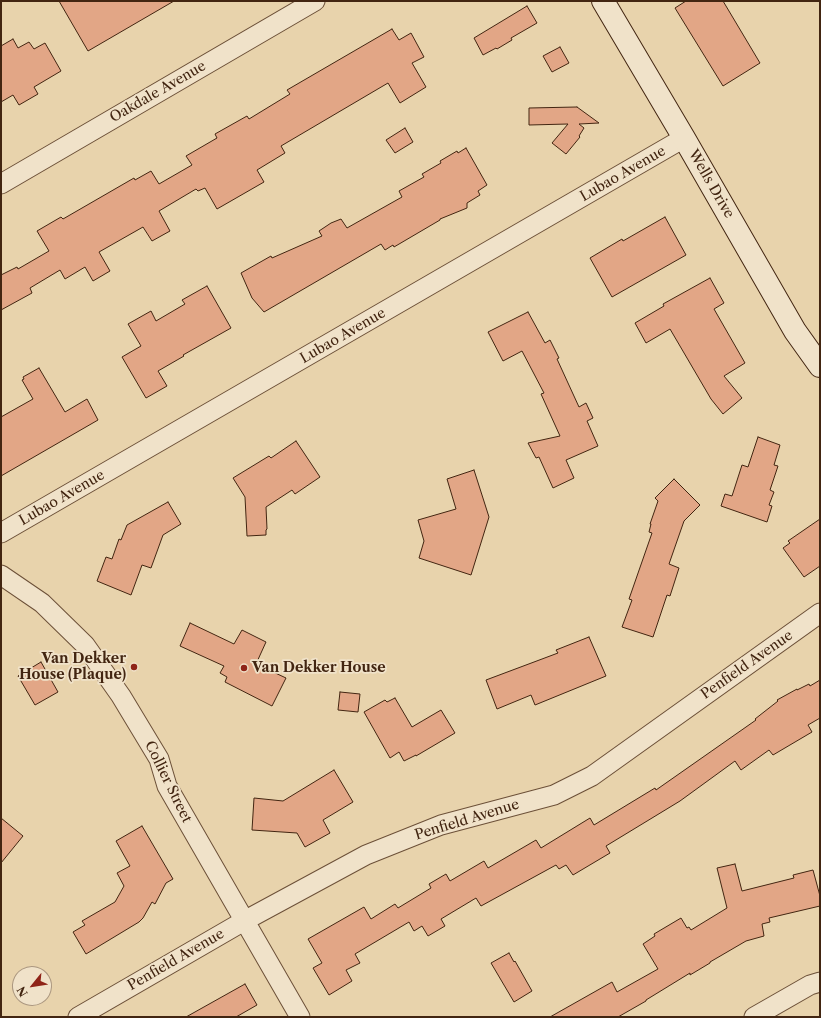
<!DOCTYPE html>
<style>
body{margin:0}
#map{position:relative;width:821px;height:1018px;overflow:hidden;background:#e8d3ac;font-family:"Libre Caslon Text",serif}
canvas{display:block}
.frame{position:absolute;inset:0;border:2px solid #422511;pointer-events:none}
.north{position:absolute;left:12px;top:966px;width:40px;height:40px;box-sizing:border-box;background:#f0e2c9;border:1px solid #aa967f;border-radius:50%;rotate:240deg;font-size:11px;font-weight:700;line-height:16px;text-align:center;color:#422511}
.north::after{content:'';display:block;margin:auto;width:14px;height:18px;background:#8f2418;clip-path:polygon(50% 0,100% 100%,50% 72%,0 100%)}
</style>
<div id="map">
<canvas width="821" height="1018"></canvas>
<div class="frame"></div>
<div class="north">N</div>
</div>
<script>
const context = document.querySelector('canvas').getContext('2d');
context.lineJoin = 'round';
function paint(path, color) {
  context.fillStyle = color;
  context.fill(path, 'evenodd');
}
function shape(rows) {
  const path = new Path2D();
  for (const r of rows) {
    path.moveTo(r[0], r[1]);
    for (let i = 2; i < r.length; i += 2) path.lineTo(r[i], r[i + 1]);
  }
  return path;
}
function trace(path, color, width, dash) {
  context.strokeStyle = color;
  context.lineWidth = width;
  context.lineCap = dash ? 'butt' : 'round';
  context.setLineDash(dash || []);
  context.stroke(path);
}
function drawText(font, color, halo, rows, align = 'center') {
  context.font = font + ' "Libre Caslon Text",serif';
  context.lineWidth = 3.5;
  context.setLineDash([]);
  context.textBaseline = 'middle';
  context.strokeStyle = halo;
  context.fillStyle = color;
  for (const [text, x, y, turn = 0] of rows) {
    context.save();
    context.translate(x, y);
    context.rotate((+turn || 0) * Math.PI / 180);
    context.textAlign = isNaN(turn) ? turn : align;
    if (halo) context.strokeText(text, 0, 0);
    context.fillText(text, 0, 0);
    context.restore();
  }
}
const building = shape([
 [59,1,174,1,88,51,59,1],
 [686,1,723,1,760,63,723,86,675,8,686,1],
 [527,6,537,23,511,38,512,40,497,49,496,48,483,55,474,38,527,6],
 [392,29,399,40,411,33,424,57,412,63,426,87,400,103,388,83,281,146,285,153,257,170,264,182,217,209,205,188,198,191,196,189,159,211,170,231,152,241,143,227,99,252,110,271,93,281,85,267,65,279,60,270,30,288,32,293,1,310,1,275,17,267,18,269,49,251,37,231,61,217,63,219,134,178,135,180,151,171,159,184,192,165,186,156,217,138,215,134,247,116,249,119,290,94,287,90,392,29],
 [13,39,18,48,29,42,34,49,45,43,61,71,34,87,38,94,19,105,13,95,1,102,1,46,13,39],
 [560,47,569,63,552,72,543,56,560,47],
 [577,107,599,123,579,124,584,128,579,136,580,137,566,154,552,143,568,124,529,125,529,108,577,107],
 [405,128,413,142,395,153,386,140,405,128],
 [466,148,487,185,478,191,480,195,467,203,467,208,440,219,440,220,394,247,393,245,385,250,381,244,264,312,252,298,241,273,271,256,272,258,322,236,319,231,331,223,341,219,347,228,402,197,399,191,424,177,422,174,441,163,440,161,457,151,458,153,466,148],
 [665,217,686,255,612,297,590,258,622,239,623,241,665,217],
 [710,278,724,303,714,309,745,363,724,376,742,398,723,414,711,399,670,329,646,343,635,323,664,306,663,304,710,278],
 [207,286,231,328,183,355,184,356,158,371,167,386,146,398,122,357,141,346,128,324,151,311,156,321,185,304,182,300,207,286],
 [528,312,545,343,550,340,559,358,557,359,579,407,586,403,593,418,587,421,598,446,566,460,574,478,553,488,539,457,536,458,528,443,560,436,541,394,544,393,522,351,503,361,488,332,528,312],
 [39,368,65,412,87,399,98,420,1,476,1,417,33,399,22,380,24,379,23,377,39,368],
 [758,437,780,445,774,465,778,466,770,490,774,492,769,505,772,506,767,522,721,506,725,494,732,496,742,465,748,467,758,437],
 [296,441,320,477,295,494,292,490,266,507,267,529,266,530,266,535,247,536,245,497,233,478,269,456,271,458,296,441],
 [474,470,489,517,471,575,419,558,424,541,418,520,456,509,447,479,474,470],
 [674,479,700,505,684,521,669,564,679,568,670,596,667,595,653,637,622,627,632,600,629,599,652,533,649,532,651,524,650,524,658,501,655,498,674,479],
 [168,502,181,524,163,535,151,568,142,565,131,595,97,581,106,557,112,559,119,539,121,540,127,525,168,502],
 [820,519,820,566,804,577,783,548,790,543,788,541,820,519],
 [190,623,234,644,242,630,266,642,256,664,286,678,272,706,225,682,227,677,220,673,224,666,180,646,190,623],
 [589,637,606,676,535,705,531,695,497,709,486,680,558,653,556,650,589,637],
 [41,662,58,692,35,705,18,676,41,662],
 [820,680,820,718,808,725,812,732,773,755,769,750,741,770,735,761,680,801,606,846,610,853,573,875,566,865,559,869,556,865,481,906,476,898,441,919,445,926,428,936,422,926,414,931,409,922,355,954,360,963,346,970,352,981,329,995,313,968,322,963,308,939,364,907,371,919,395,904,398,908,431,888,429,884,446,874,450,881,484,861,488,868,536,840,541,848,590,818,594,825,655,788,656,790,756,720,755,719,778,701,777,700,797,689,797,690,809,684,810,686,820,680],
 [340,692,360,694,358,712,338,710,340,692],
 [395,698,412,727,441,710,455,733,416,756,416,755,404,761,399,752,390,758,364,712,385,700,387,702,395,698],
 [334,770,353,802,323,820,330,833,305,847,297,833,252,830,254,798,283,801,334,770],
 [1,818,23,836,1,863,1,818],
 [142,826,173,879,166,883,155,904,152,902,143,918,139,922,86,954,73,932,85,925,82,921,115,902,124,886,117,873,130,866,116,841,142,826],
 [735,864,742,891,794,878,793,875,813,870,820,896,820,906,769,918,770,922,762,924,764,936,746,941,710,962,710,963,690,975,690,973,646,1000,646,1001,618,1017,550,1017,612,982,617,992,658,969,643,944,655,936,654,934,681,918,687,928,689,927,691,930,727,908,717,868,735,864],
 [509,953,514,962,515,961,532,991,514,1002,491,963,509,953],
 [245,984,257,1005,236,1017,186,1017,245,984]
]);
paint(building, '#e2a686');
trace(building, '#422511', 1);
const minor = shape([
 [1,184,315,1],
 [1,533,684,138],
 [1,575,42,603,85,645,121,696,159,759,167,786,300,1017],
 [78,1017,244,921,366,855,441,825,554,795,592,776,820,613],
 [754,1017,810,985,820,982]
]);
const secondary = shape([
 [603,1,684,138,795,331,820,366]
]);
trace(minor, '#6c5038', 21);
trace(secondary, '#422511', 24);
trace(minor, '#f0e2c9', 19);
trace(secondary, '#f0e2c9', 22);
for (const [x, y, r, color] of [
 [134,667,4,"#8f2418"],
 [244,668,4,"#8f2418"]
]) {
  const dot = new Path2D();
  dot.arc(x, y, r, 0, 2 * Math.PI);
  context.fillStyle = color;
  context.fill(dot);
  trace(dot, '#f0e2c9', 1.5);
}
drawText('14px', '#422511', '#f0e2c9', [
 ["Oakdale Avenue",158,92,-30],
 ["Lubao Avenue",623,174,-30],
 ["Wells Drive",711,184,60],
 ["Lubao Avenue",343,336,-30],
 ["Lubao Avenue",62,498,-30],
 ["Penfield Avenue",747,665,-35],
 ["Collier Street",168,782,64],
 ["Penfield Avenue",467,820,-17],
 ["Penfield Avenue",176,960,-30]
]);
drawText('bold 14px', '#422511', '#f0e2c9', [
 ["Van Dekker",126,659],
 ["House (Plaque)",126,675],
 ["Van Dekker House",252,668,"left"]
], 'right');
</script>
